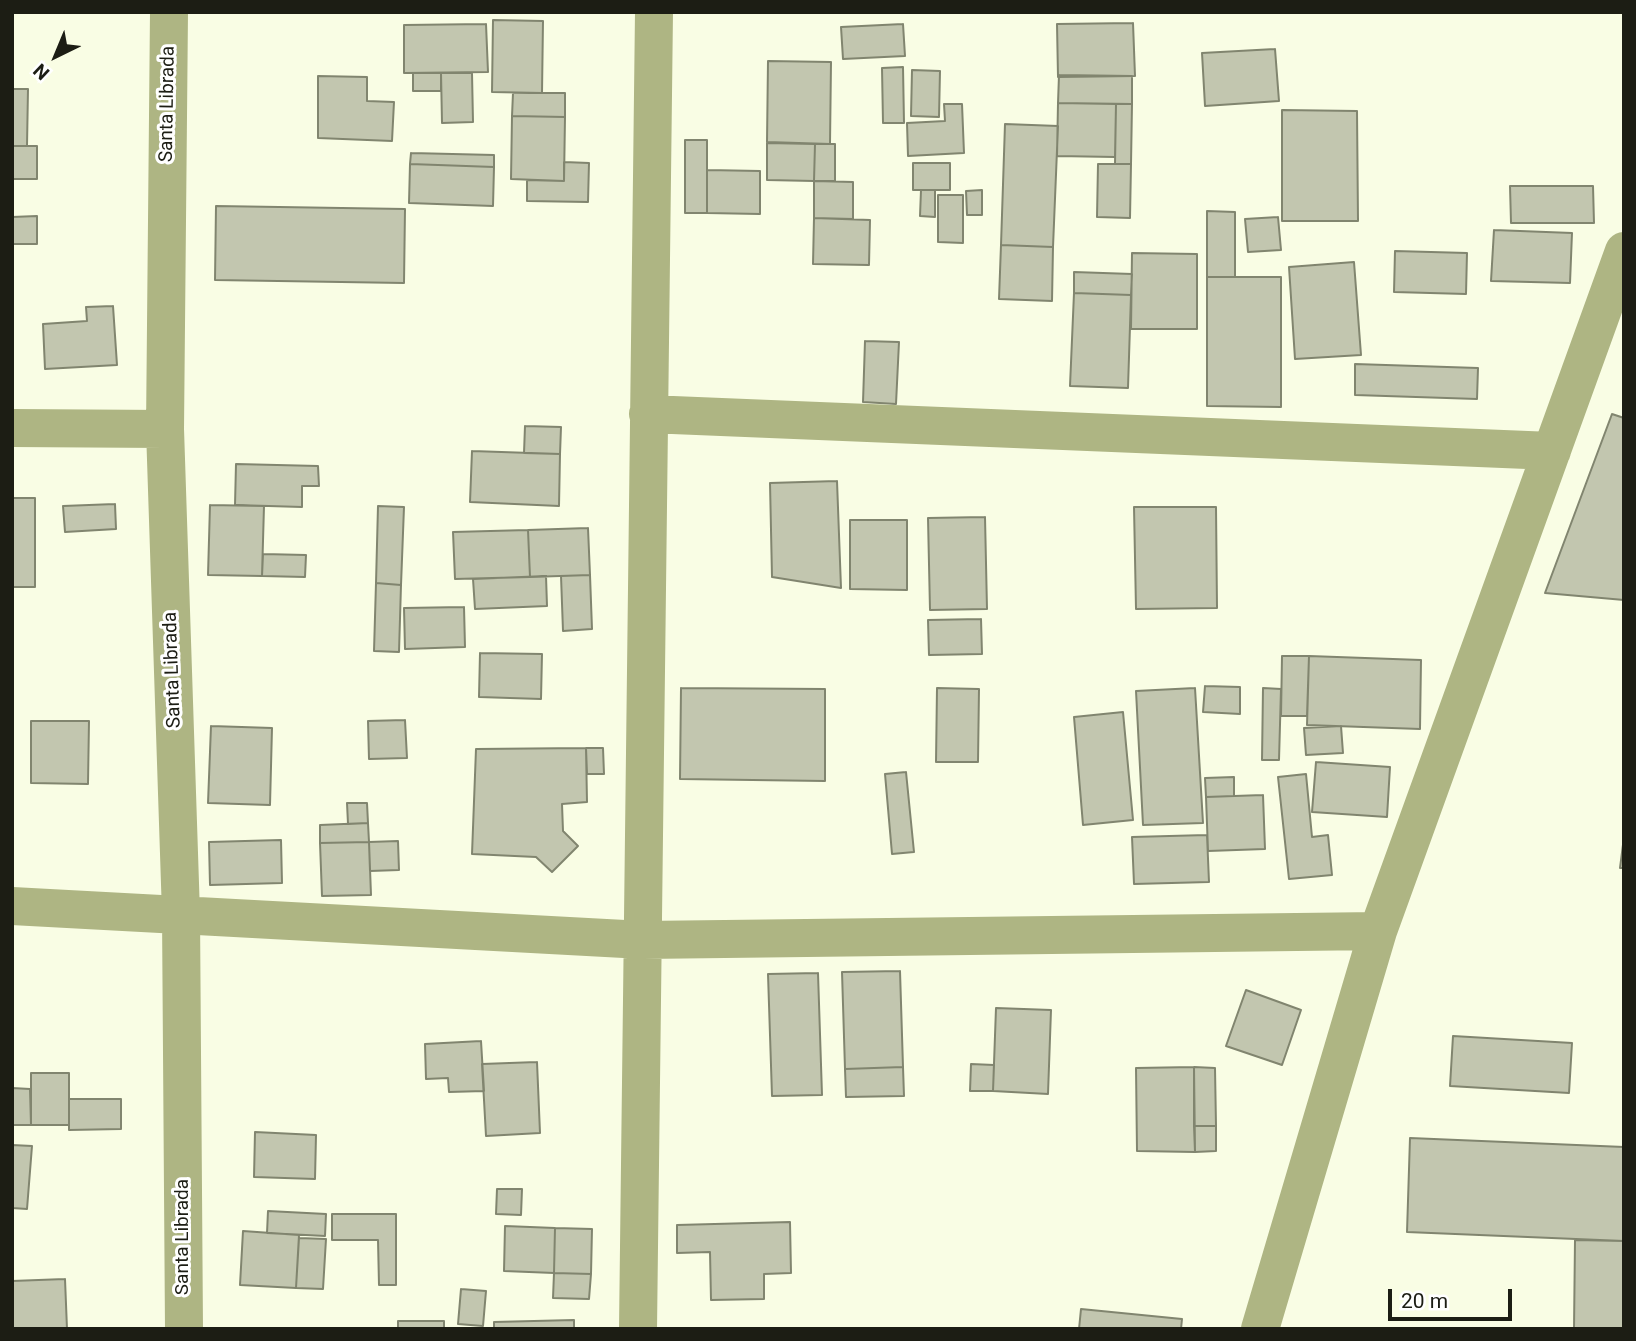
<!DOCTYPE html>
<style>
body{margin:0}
#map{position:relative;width:1636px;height:1341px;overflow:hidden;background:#f9fde4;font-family:Roboto,sans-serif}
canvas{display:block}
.frame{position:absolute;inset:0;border:14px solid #1c1d14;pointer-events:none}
.north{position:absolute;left:21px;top:21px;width:70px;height:70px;-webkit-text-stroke:5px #fff;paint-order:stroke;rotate:223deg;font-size:19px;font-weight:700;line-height:28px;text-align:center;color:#1c1d14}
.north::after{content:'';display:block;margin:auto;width:24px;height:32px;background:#1c1d14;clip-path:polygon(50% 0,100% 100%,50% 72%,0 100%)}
.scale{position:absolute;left:1388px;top:1289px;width:124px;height:32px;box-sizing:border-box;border:4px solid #1c1d14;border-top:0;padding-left:9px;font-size:21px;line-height:24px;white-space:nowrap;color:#1c1d14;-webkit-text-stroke:5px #fff;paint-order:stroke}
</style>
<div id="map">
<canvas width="1636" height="1341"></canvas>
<div class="frame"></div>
<div class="north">N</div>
<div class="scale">20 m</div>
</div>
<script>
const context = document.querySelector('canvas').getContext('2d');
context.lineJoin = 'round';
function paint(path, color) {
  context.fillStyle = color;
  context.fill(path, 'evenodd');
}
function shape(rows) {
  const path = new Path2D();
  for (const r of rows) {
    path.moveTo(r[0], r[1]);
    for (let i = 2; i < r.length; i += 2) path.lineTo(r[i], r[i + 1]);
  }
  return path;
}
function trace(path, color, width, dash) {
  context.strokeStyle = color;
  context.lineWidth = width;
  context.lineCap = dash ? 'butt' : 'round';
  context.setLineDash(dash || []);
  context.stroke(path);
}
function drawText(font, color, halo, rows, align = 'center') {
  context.font = font + ' Roboto,sans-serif';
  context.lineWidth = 6;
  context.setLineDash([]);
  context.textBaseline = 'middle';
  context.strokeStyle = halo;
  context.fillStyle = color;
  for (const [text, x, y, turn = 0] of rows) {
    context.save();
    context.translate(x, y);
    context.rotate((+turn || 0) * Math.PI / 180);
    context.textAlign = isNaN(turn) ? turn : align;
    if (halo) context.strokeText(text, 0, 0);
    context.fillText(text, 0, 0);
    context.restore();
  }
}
const building = shape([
 [493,20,543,21,542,93,492,92,493,20],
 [1133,23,1135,76,1058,77,1057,24,1133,23],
 [486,24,488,72,404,73,404,25,486,24],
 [903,24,905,56,843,59,841,27,903,24],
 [1275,49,1279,101,1205,106,1202,53,1275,49],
 [768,61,831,62,830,144,767,142,768,61],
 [903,67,904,123,883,123,882,68,903,67],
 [912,70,940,71,939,117,911,116,912,70],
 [413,73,441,73,441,91,413,91,413,73],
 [441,73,472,73,473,122,442,123,441,73],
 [1059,75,1132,76,1132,104,1058,103,1059,75],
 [318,76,367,77,367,101,394,102,392,141,318,138,318,76],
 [12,89,28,89,27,146,12,146,12,89],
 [513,93,565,93,565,117,512,116,513,93],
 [1058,103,1116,104,1115,157,1057,156,1058,103],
 [944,104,962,104,964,153,908,156,907,123,945,121,944,104],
 [1116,104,1132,104,1131,164,1115,164,1116,104],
 [1282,110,1357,111,1358,221,1282,221,1282,110],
 [512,116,565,117,564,181,511,179,512,116],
 [1005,124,1058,126,1053,247,1001,245,1005,124],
 [685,140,707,140,707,213,685,213,685,140],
 [767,143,815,144,814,181,767,180,767,143],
 [815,144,835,144,835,181,814,181,815,144],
 [12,146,37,146,37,179,12,179,12,146],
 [411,153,494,155,494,167,410,164,411,153],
 [564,162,589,163,588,202,527,201,527,180,564,181,564,162],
 [913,163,950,163,950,190,913,190,913,163],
 [410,164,494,167,493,206,409,203,410,164],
 [1098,164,1131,164,1130,218,1097,217,1098,164],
 [707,170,760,171,760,214,707,213,707,170],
 [814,181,853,182,853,219,814,218,814,181],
 [1510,186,1593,186,1594,223,1511,223,1510,186],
 [921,190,935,190,935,217,920,216,921,190],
 [982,190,982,215,967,215,966,191,982,190],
 [938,195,963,195,963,243,938,242,938,195],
 [216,206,405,209,404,283,215,280,216,206],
 [1207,211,1235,212,1235,277,1207,277,1207,211],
 [37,216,37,244,12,244,12,217,37,216],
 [1278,217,1281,250,1248,252,1245,219,1278,217],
 [814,218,870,220,869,265,813,264,814,218],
 [1494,230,1572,233,1570,283,1491,281,1494,230],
 [1001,245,1053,247,1052,301,999,299,1001,245],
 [1395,251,1467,253,1466,294,1394,292,1395,251],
 [1132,253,1197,254,1197,329,1131,329,1132,253],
 [1354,262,1361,355,1295,359,1289,267,1354,262],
 [1074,272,1132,274,1131,295,1074,293,1074,272],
 [1207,277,1281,277,1281,407,1207,406,1207,277],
 [1074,293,1131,295,1128,388,1070,386,1074,293],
 [113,306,117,365,45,369,43,324,87,321,86,307,113,306],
 [865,341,899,342,896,404,863,402,865,341],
 [1355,364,1478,368,1477,399,1355,395,1355,364],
 [1612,414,1624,418,1624,600,1545,593,1612,414],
 [525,426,561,427,560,454,524,453,525,426],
 [472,451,560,454,559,506,470,502,472,451],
 [236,464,318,466,319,486,302,486,302,507,235,505,236,464],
 [837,481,841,588,772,577,770,483,837,481],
 [12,498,35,498,35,587,12,587,12,498],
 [115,504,116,529,65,532,63,506,115,504],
 [210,505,264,506,262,576,208,575,210,505],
 [378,506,404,507,401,585,376,583,378,506],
 [1134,507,1216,507,1217,608,1136,609,1134,507],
 [985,517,987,609,930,610,928,518,985,517],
 [850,520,907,520,907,590,850,589,850,520],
 [588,528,590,575,530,577,528,530,588,528],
 [528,530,530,577,455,579,453,532,528,530],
 [263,554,306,555,305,577,262,576,263,554],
 [590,575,592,629,563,631,561,576,590,575],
 [546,576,547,606,475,609,473,579,546,576],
 [376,583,401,585,399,652,374,651,376,583],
 [464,607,465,647,405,649,404,608,464,607],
 [981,619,982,654,929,655,928,620,981,619],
 [480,653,542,654,541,699,479,697,480,653],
 [1282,656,1309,656,1307,716,1281,716,1282,656],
 [1309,656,1421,660,1420,729,1307,725,1309,656],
 [1205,686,1240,687,1240,714,1203,712,1205,686],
 [681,688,825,689,825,781,680,779,681,688],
 [937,688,979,689,978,762,936,762,937,688],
 [1195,688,1203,823,1143,825,1136,691,1195,688],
 [1263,688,1281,689,1279,760,1262,760,1263,688],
 [1123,712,1133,820,1083,825,1074,717,1123,712],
 [405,720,407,758,369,759,368,721,405,720],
 [31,721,89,721,88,784,31,783,31,721],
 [211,726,272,728,270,805,208,803,211,726],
 [1341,726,1343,753,1306,755,1304,728,1341,726],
 [586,748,587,802,562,804,563,831,578,846,552,872,536,857,472,854,476,749,586,748],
 [586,748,603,748,604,774,587,774,586,748],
 [1316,762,1390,767,1387,817,1312,812,1316,762],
 [906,772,914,852,892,854,885,774,906,772],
 [1306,774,1312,837,1328,835,1332,875,1289,879,1278,777,1306,774],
 [1234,777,1234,796,1206,797,1205,778,1234,777],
 [1263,795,1265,849,1208,851,1206,797,1263,795],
 [347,803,367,803,368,823,348,824,347,803],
 [368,823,369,842,320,843,320,825,368,823],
 [1207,835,1209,882,1134,884,1132,837,1207,835],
 [1624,837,1624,868,1620,868,1624,837],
 [281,840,282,883,210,885,209,842,281,840],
 [398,841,399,870,370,871,369,842,398,841],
 [369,842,371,895,322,896,320,843,369,842],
 [900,971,903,1067,845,1069,842,972,900,971],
 [818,973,822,1095,772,1096,768,974,818,973],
 [1246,990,1301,1010,1282,1065,1226,1046,1246,990],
 [996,1008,1051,1010,1048,1094,993,1091,996,1008],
 [1453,1036,1572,1043,1569,1093,1450,1086,1453,1036],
 [481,1041,484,1091,449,1092,448,1078,426,1079,425,1044,481,1041],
 [537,1062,540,1133,486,1136,482,1064,537,1062],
 [971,1064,994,1065,993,1091,970,1091,971,1064],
 [903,1067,904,1096,846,1097,845,1069,903,1067],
 [1194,1067,1195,1152,1137,1151,1136,1068,1194,1067],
 [1194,1067,1215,1068,1216,1126,1194,1126,1194,1067],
 [31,1073,69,1073,69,1125,31,1125,31,1073],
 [12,1088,30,1089,31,1125,12,1125,12,1088],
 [69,1099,121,1099,121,1129,69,1130,69,1099],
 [1194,1126,1216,1126,1216,1151,1195,1152,1194,1126],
 [255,1132,316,1135,315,1179,254,1177,255,1132],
 [1410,1138,1624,1147,1624,1241,1407,1232,1410,1138],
 [12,1145,32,1146,27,1209,12,1208,12,1145],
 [497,1189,522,1189,521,1215,496,1214,497,1189],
 [268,1211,326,1214,325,1236,267,1233,268,1211],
 [332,1214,396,1214,396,1285,379,1285,378,1240,332,1240,332,1214],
 [790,1222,791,1273,764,1274,764,1299,711,1300,710,1252,677,1253,677,1225,790,1222],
 [505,1226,555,1228,554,1273,504,1271,505,1226],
 [555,1228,592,1229,591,1274,554,1273,555,1228],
 [243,1231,299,1235,296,1288,240,1285,243,1231],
 [299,1238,326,1239,323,1289,296,1288,299,1238],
 [1575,1240,1624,1241,1624,1329,1574,1329,1575,1240],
 [554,1273,591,1274,589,1299,553,1298,554,1273],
 [65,1279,67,1329,12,1329,12,1281,65,1279],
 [461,1289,486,1291,483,1326,458,1324,461,1289],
 [1081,1309,1182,1319,1181,1329,1079,1329,1081,1309],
 [574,1320,574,1329,494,1329,494,1322,574,1320],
 [398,1321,444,1321,444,1329,398,1329,398,1321]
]);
paint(building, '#c2c6af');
trace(building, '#81856f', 2);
trace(shape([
 [169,12,165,429,181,914,184,1329],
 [648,414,1552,451],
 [12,428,165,429],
 [12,906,643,940,1378,931],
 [638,1329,654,12],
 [1260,1329,1378,931,1624,251]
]), '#aeb583', 38);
drawText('19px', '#1c1d14', '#fff', [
 ["Santa Librada",168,104,-89],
 ["Santa Librada",173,670,-92],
 ["Santa Librada",183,1237,-90]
]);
</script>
